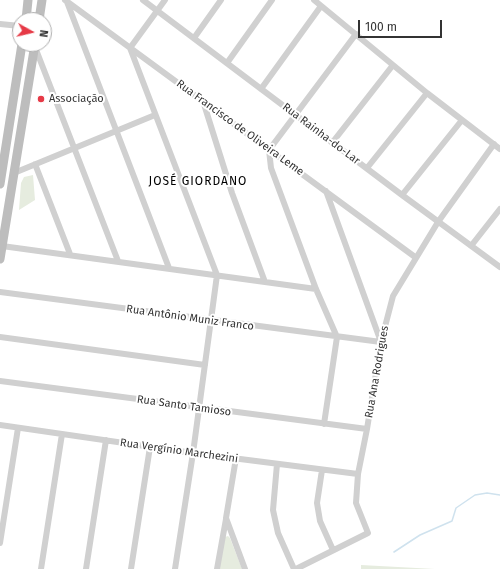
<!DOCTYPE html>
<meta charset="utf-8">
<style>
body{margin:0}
#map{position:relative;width:500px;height:569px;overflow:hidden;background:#fff;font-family:"Fira Sans",sans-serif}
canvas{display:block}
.north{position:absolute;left:12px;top:12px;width:40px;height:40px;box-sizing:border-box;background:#fff;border:1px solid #adadad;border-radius:50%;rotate:98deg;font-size:11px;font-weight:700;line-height:16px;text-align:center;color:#333}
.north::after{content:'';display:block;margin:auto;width:14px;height:18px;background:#e63946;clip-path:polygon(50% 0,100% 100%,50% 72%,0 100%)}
.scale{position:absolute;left:358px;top:20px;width:84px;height:18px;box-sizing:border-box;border:2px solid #333;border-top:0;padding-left:5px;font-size:12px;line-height:14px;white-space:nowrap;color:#333;-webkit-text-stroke:3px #fff;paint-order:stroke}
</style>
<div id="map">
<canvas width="500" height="569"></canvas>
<div class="north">N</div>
<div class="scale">100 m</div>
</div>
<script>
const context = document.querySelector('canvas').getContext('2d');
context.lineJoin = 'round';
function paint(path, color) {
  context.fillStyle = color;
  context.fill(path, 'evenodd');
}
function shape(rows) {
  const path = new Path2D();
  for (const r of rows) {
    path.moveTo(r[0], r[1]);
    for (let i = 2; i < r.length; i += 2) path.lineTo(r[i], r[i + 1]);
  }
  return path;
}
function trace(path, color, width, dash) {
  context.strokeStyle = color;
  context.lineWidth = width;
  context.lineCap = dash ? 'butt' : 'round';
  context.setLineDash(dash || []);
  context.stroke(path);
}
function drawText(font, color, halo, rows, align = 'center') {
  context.font = font + ' "Fira Sans",sans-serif';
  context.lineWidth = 4;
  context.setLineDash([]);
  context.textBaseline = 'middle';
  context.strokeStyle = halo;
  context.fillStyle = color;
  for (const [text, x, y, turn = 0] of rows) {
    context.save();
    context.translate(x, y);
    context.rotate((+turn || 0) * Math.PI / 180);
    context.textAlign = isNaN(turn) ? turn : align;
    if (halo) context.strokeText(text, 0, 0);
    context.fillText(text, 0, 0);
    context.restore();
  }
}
paint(shape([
 [33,175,35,200,19,210,21,183,24,177],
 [228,536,230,538,242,569,219,569,225,537],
 [361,565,435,569,361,569]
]), '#e6ecdf');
trace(shape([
 [394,552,420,535,452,521,456,508,475,495,487,493,500,495]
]), '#cfe2ee', 1.5);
trace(shape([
 [65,0,415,257],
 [143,0,402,195,500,267],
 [165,0,130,48,217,275,193,453,175,569],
 [314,0,427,93,500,149],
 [67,2,169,268],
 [0,24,20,26],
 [194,38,221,0],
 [35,47,118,261],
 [227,63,272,0],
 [261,89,321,6],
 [203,101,232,193,265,282],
 [332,143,393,65],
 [35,164,70,254],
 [367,168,427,93],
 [14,173,155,115],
 [402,195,462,120],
 [2,246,316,289],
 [471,246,500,209],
 [0,292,381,342,326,191],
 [0,337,205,365],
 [0,381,367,429],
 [324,424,337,337,316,289,271,168,269,150,356,34],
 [0,425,193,453,358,474],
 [236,458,226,518,245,569],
 [277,464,273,510,278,533,294,569],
 [322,470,317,503,320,521,333,550],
 [0,543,18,428],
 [41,569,62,434],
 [86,569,106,440],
 [131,569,150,447],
 [217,569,226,519],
 [296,569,368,533,356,503,358,474,367,429,381,342,393,296,438,222,494,144]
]), '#d0d0d0', 6);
trace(shape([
 [26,20,28,0],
 [39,20,42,0],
 [0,184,22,44],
 [0,259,35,44]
]), '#bdbdbd', 9);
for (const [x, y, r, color] of [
 [41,99,4,"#e63946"]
]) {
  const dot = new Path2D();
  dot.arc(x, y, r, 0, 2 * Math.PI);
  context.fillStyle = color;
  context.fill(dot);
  trace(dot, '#fff', 1.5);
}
drawText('11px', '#333', '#fff', [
 ["Associação",49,99]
], 'left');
drawText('11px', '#333', '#fff', [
 ["Rua Francisco de Oliveira Leme",240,128,36],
 ["Rua Rainha-do-Lar",321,134,37],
 ["Rua Antônio Muniz Franco",190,318,8],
 ["Rua Ana Rodrigues",377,372,-80],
 ["Rua Santo Tamioso",184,406,8],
 ["Rua Vergínio Marchezini",179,451,8]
]);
context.letterSpacing = '1px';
drawText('12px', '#000', '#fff', [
 ["JOSÉ GIORDANO",198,182]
]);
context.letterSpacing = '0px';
</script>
